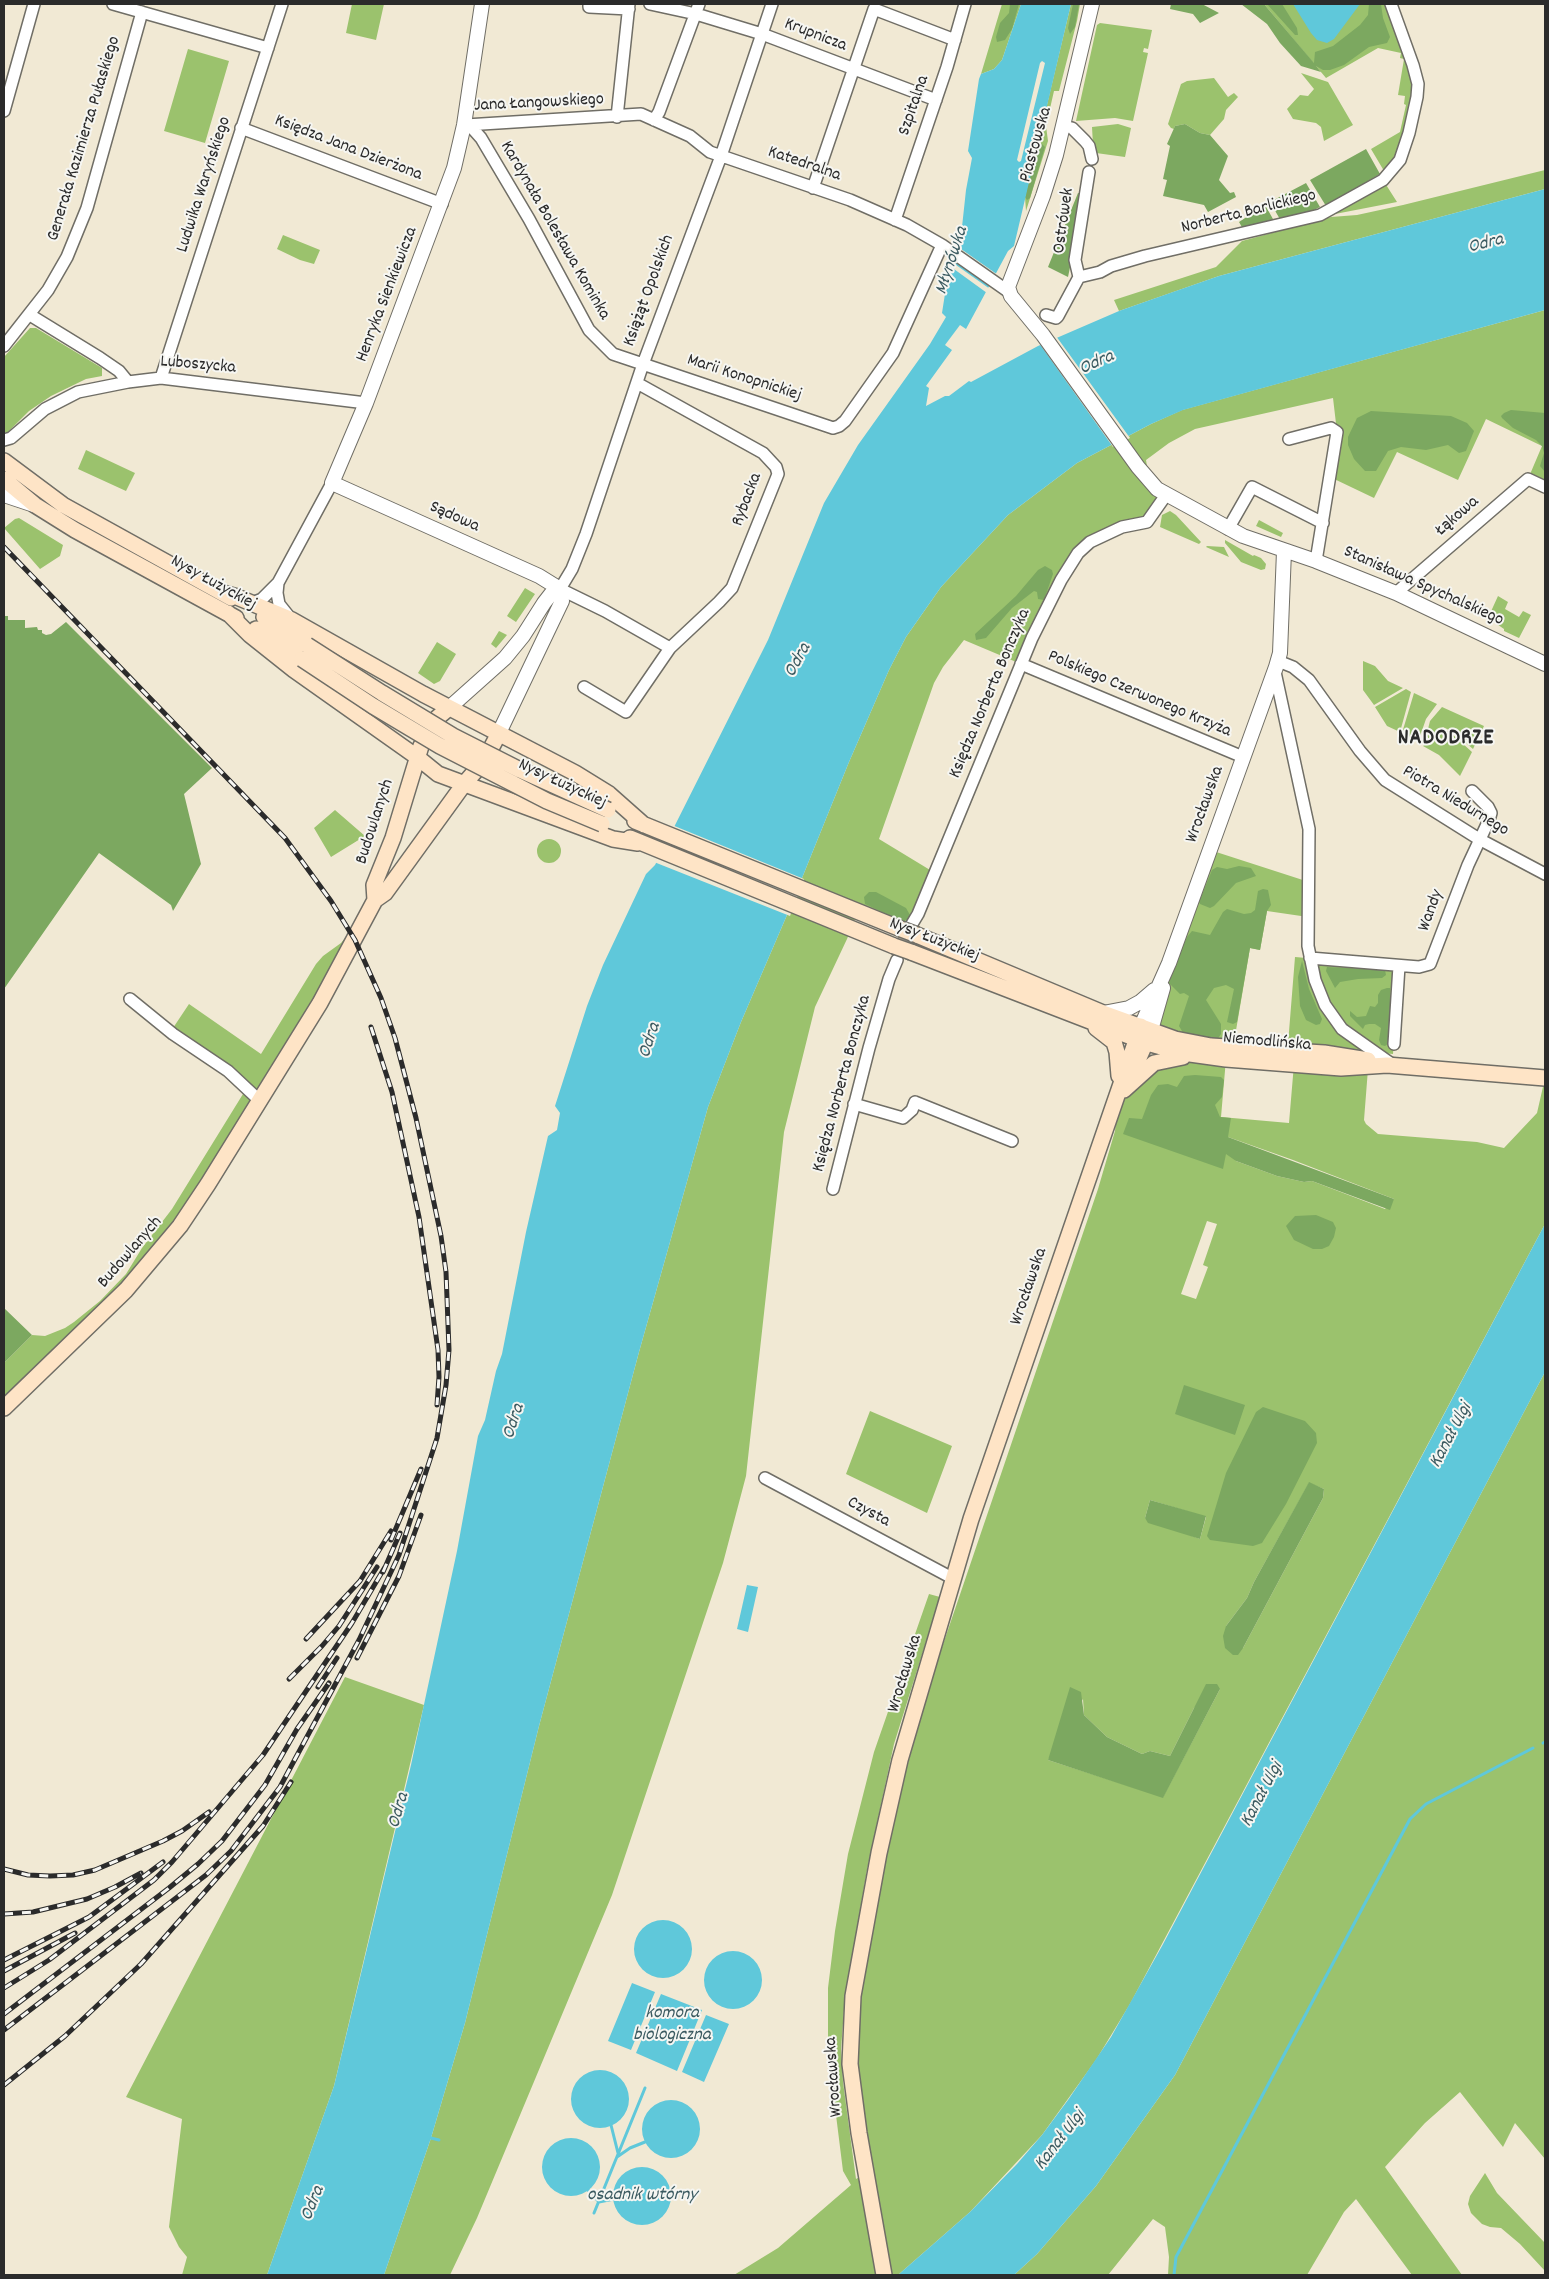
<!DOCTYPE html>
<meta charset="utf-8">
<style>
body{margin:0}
#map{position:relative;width:1549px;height:2279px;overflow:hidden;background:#f1e9d4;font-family:Dekko,sans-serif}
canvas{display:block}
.frame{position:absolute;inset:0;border:5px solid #2b2b2b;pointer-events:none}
</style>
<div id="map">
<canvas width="1549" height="2279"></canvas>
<div class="frame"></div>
</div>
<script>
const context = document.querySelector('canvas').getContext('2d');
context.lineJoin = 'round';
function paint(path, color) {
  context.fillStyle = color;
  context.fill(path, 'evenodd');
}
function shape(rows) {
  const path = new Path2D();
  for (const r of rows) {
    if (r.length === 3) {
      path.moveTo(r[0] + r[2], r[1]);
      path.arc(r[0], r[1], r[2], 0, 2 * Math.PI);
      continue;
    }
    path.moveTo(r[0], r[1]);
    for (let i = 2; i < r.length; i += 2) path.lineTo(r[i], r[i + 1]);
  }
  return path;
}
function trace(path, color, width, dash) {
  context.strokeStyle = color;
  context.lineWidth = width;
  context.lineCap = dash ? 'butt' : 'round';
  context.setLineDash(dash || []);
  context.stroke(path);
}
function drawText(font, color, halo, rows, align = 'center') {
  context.font = font + ' Dekko,sans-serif';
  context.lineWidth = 4;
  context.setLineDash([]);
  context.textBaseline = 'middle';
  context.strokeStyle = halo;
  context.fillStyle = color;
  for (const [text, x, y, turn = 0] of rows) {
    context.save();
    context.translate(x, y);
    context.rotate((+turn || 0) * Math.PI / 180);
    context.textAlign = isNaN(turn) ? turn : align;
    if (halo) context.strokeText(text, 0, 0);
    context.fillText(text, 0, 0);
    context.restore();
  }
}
paint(shape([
 [352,4,384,4,376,40,346,33],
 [1002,4,1021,4,1002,60,994,69,981,74],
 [1071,4,1080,4,1077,21,1059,91,1054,91,1046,126,1048,141,1026,211,1025,197],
 [1264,4,1391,4,1413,65,1414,114,1387,176,1371,149,1400,132,1406,105,1404,104,1405,96,1398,95,1404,59,1400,58,1401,53,1378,48,1326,78],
 [1100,23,1152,30,1148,49,1144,48,1143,52,1148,53,1133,121,1115,118,1076,121,1097,25],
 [188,49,229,61,205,143,164,131],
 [1301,73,1328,82,1353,125,1324,141,1321,127,1316,123,1293,119,1287,109,1300,95,1308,96,1314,89],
 [1214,78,1228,97,1234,93,1238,97,1226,110,1224,119,1210,135,1200,133,1185,124,1175,126,1174,129,1171,128,1168,124,1181,84,1187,81],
 [1118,124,1131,128,1125,157,1096,153,1093,145,1092,127],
 [1545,170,1545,189,1219,276,1119,311,1114,300,1216,267,1242,241,1331,217,1357,215,1403,205],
 [1383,180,1397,202,1335,214,1331,211],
 [283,235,320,250,314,264,300,260,277,249],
 [1545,310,1545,487,1528,479,1542,446,1486,419,1458,480,1397,452,1374,498,1330,477,1337,432,1333,398,1195,429,1169,443,1146,460,1147,466,1141,471,1166,495,1151,515,1084,547,1021,664,964,640,943,667,934,683,879,839,935,873,913,931,859,909,847,939,815,1007,784,1132,746,1476,723,1563,612,1895,477,2218,450,2275,384,2275,431,2138,465,2023,539,1726,639,1352,708,1107,741,1022,787,915,849,762,889,670,906,637,941,587,1008,515,1077,463,1151,424,1182,410],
 [30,328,36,328,102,368,102,376,86,379,51,396,29,411,8,432,4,433,4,357],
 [86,450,135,473,126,491,78,469],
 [1170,511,1176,515,1201,542,1199,544,1160,527,1162,515],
 [19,518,63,545,60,556,40,569,4,528,15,519],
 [1259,520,1283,533,1281,537,1256,526],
 [1225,540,1253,556,1254,555,1261,558,1266,564,1265,569,1261,570,1241,562,1225,543],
 [1207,546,1224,547,1229,557,1206,547],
 [525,588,535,594,516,622,507,616],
 [1498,596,1508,602,1505,609,1519,617,1523,611,1531,615,1519,638,1504,631,1504,629,1488,618],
 [499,631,507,635,496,648,491,644],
 [437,642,456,654,440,681,434,684,418,673],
 [1363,661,1375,666,1388,681,1403,688,1374,705,1363,690],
 [1406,689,1411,692,1400,732,1387,726,1375,707],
 [1414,693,1437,704,1426,719,1418,742,1402,733],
 [1442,707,1484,726,1473,749,1453,732,1443,727,1425,741,1430,721],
 [1443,729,1451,733,1472,752,1460,776,1439,755,1423,746],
 [335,810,365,836,331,857,314,828],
 [549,851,12],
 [1210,850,1309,882,1308,917,1267,911,1260,950,1250,948,1233,1048,1151,1030],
 [346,937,351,947,180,1226,4,1408,4,1363,32,1335,45,1336,65,1328,74,1322,100,1301,126,1274,142,1248,172,1209,243,1094,245,1089,171,1031,189,1004,261,1054,316,964,323,956,341,943],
 [1295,957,1399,966,1393,1054,1288,1044],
 [1226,1059,1221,1117,1289,1123,1294,1064,1368,1069,1364,1120,1366,1124,1378,1134,1477,1142,1504,1148,1537,1113,1545,1078,1545,1224,1130,2004,1096,2060,1042,2135,970,2212,898,2275,734,2275,778,2248,851,2185,843,2171,828,2051,828,1988,835,1931,848,1854,874,1752,929,1594,940,1597,894,1744,867,1870,845,1997,841,2049,843,2082,856,2179,871,2170,862,2116,858,2056,860,1998,872,1921,900,1791,936,1665,1098,1189,1115,1131,1117,1108,1137,1079,1154,1063],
 [1228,1137,1293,1160,1394,1199,1385,1209,1312,1181,1304,1182,1277,1176,1236,1161],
 [1207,1221,1217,1224,1203,1265,1208,1267,1196,1299,1181,1294],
 [1309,1483,1324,1489,1323,1498,1243,1648,1226,1626,1247,1598,1254,1582],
 [1150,1500,1206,1517,1200,1539,1145,1518],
 [1220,1689,1163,1797,1048,1760,1083,1699,1084,1715,1107,1737,1142,1754,1150,1751,1170,1756,1194,1708],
 [1545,1372,1545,2159,1515,2123,1503,2147,1460,2092,1425,2123,1385,2167,1462,2275,1412,2275,1356,2199,1344,2212,1307,2275,1168,2275,1169,2257,1165,2227,1153,2219,1108,2275,1014,2275,1037,2254,1096,2186,1175,2075],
 [870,1411,952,1446,927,1513,846,1474],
 [345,1677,424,1705,334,2086,267,2275,182,2275,187,2257,179,2247,169,2227,182,2119,126,2097],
 [1485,2173,1497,2193,1545,2243,1545,2271,1520,2244,1501,2228,1490,2227,1482,2224,1471,2213,1468,2204,1470,2196]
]), '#9bc26d');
paint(shape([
 [1010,4,1019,4,1012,29,1005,40,997,42,996,37,1000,23,1009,13],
 [1073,4,1079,4,1075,27,1070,34,1068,28],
 [1171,4,1202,4,1219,13,1200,23,1193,14,1170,9],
 [1241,4,1264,4,1314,63,1315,52,1333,46,1360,25,1368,15,1369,4,1381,4,1383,18,1390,37,1387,43,1369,47,1344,65,1330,70,1323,70,1316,66,1321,72,1301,66,1280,43,1267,24],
 [1267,4,1282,4,1297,28,1298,35,1295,35],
 [1185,124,1200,133,1210,135,1228,156,1219,180,1230,193,1234,192,1236,197,1208,212,1204,205,1163,196,1167,180,1163,179,1170,146,1167,144,1175,126],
 [1041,143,1045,147,1030,198,1027,200,1025,197,1037,146],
 [1366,149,1380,174,1326,206,1310,180],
 [1306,183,1320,207,1304,215,1281,221,1270,202],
 [1078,193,1085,195,1068,277,1048,267],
 [1265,205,1273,219,1271,223,1243,229,1239,222],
 [1511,410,1545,413,1545,472,1540,466,1544,453,1542,446,1536,440,1513,428,1502,418,1501,416,1504,413],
 [1371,411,1451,416,1467,423,1474,431,1466,451,1459,453,1448,445,1426,450,1401,447,1388,451,1376,471,1365,471,1354,459,1348,445,1348,437,1357,418],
 [1045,566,1052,570,1053,574,1044,600,1038,599,1037,592,1034,591,1012,608,986,638,976,640,975,634,1016,596,1038,570],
 [4,616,8,616,8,620,25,620,25,628,37,627,38,630,42,630,42,633,46,635,51,634,66,622,212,768,184,794,201,864,173,911,171,905,99,853,4,989],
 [1239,866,1251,868,1256,876,1236,883,1214,906,1210,908,1200,904,1199,902,1212,870,1217,867,1227,869],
 [1263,889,1268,890,1271,905,1267,911,1260,950,1250,948,1237,1022,1233,1024,1227,1022,1234,989,1226,985,1214,988,1206,1000,1221,1024,1221,1034,1217,1040,1185,1036,1179,1026,1189,996,1184,993,1180,994,1169,983,1172,971,1187,937,1192,931,1210,935,1223,912,1227,909,1244,914,1251,913,1255,910,1258,891],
 [869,892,876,892,906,908,910,915,908,919,904,921,897,919,865,904,864,897],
 [1302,961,1309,989,1322,1019,1320,1024,1316,1025,1306,1020,1300,1006,1298,977],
 [1327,967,1385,970,1386,975,1382,978,1358,979,1340,982,1335,988,1326,971],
 [1387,988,1390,988,1390,1037,1389,1043,1385,1046,1381,1045,1379,1040,1381,1028,1375,1024,1369,1024,1365,1025,1363,1029,1350,1016,1350,1011,1357,1017,1366,1016,1370,1006,1375,1007,1378,1003,1378,995,1381,990],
 [1195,1075,1221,1077,1224,1080,1222,1097,1215,1105,1220,1117,1231,1118,1228,1137,1394,1199,1390,1210,1312,1181,1304,1182,1277,1176,1236,1161,1226,1154,1223,1169,1123,1134,1129,1118,1142,1119,1151,1095,1158,1085,1168,1084,1177,1087,1184,1076],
 [1316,1215,1333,1222,1336,1228,1334,1237,1329,1246,1322,1249,1313,1249,1294,1240,1286,1226,1295,1216],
 [4,1308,32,1335,4,1363],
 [1184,1385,1245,1405,1235,1435,1175,1414],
 [1263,1407,1305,1421,1316,1433,1317,1443,1286,1504,1262,1543,1253,1546,1210,1540,1207,1536,1226,1473,1256,1412],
 [1309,1482,1324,1489,1323,1498,1243,1648,1238,1655,1233,1655,1225,1648,1223,1636,1226,1626,1247,1598,1254,1582],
 [1150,1500,1206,1516,1200,1539,1148,1523,1145,1518],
 [1206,1684,1217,1684,1220,1689,1163,1798,1048,1760,1070,1687,1081,1692,1084,1715,1107,1737,1142,1754,1150,1751,1170,1756]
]), '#7ca860');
paint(shape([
 [1021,4,1071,4,1014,246,1008,251,966,329,960,325,945,345,952,350,926,386,929,388,926,406,945,396,949,396,969,381,971,382,1038,346,1119,311,1173,292,1219,276,1545,189,1545,310,1183,410,1151,424,1077,463,1008,515,941,587,906,637,889,670,849,762,787,915,741,1022,708,1107,639,1352,539,1726,465,2023,431,2138,384,2275,267,2275,334,2086,411,1765,457,1551,478,1436,485,1420,496,1371,502,1354,526,1232,548,1136,557,1130,560,1113,555,1106,587,1006,603,965,646,874,655,865,768,640,824,503,858,445,930,344,946,317,942,313,949,268,962,227,966,190,972,158,968,151,979,79,981,74,994,69,1002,60],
 [1042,61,1045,63,1021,161,1019,162,1017,160,1040,63],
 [1293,4,1360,4,1334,39,1327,43,1317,40,1311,33],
 [1545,1224,1545,1372,1175,2075,1096,2186,1037,2254,1014,2275,898,2275,970,2212,1017,2164,1042,2135,1068,2100,1111,2037,1162,1946],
 [747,1585,758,1587,748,1632,737,1629],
 [663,1949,29],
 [733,1980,29],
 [632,1983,655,1992,631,2050,608,2041],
 [661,1994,702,2010,677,2071,636,2053],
 [706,2015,729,2024,704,2082,682,2072],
 [600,2099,29],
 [671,2129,29],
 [571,2167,29],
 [642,2196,29]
]), '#5fc8da');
paint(shape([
 [954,244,998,275,991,287,950,257],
 [949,260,990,289,987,293,947,264],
 [1056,336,1130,438,1113,447,1039,343],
 [672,825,804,879,790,916,654,862,664,841,681,848,664,841]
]), '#f1e9d4');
trace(shape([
 [1543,1743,1545,1742],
 [611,2125,618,2153],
 [431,2138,439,2140],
 [617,2157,630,2148,645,2142],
 [588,2190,599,2202,614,2199],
 [594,2213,645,2088],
 [1174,2275,1176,2257,1410,1819,1426,1804,1533,1748]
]), '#5fc8da', 3);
const minor = shape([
 [113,4,268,48],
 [589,4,589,7,629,9],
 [650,4,696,14,762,34,936,100],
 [874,9,955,40],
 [4,111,34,4],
 [617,117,629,4],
 [654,120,659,112,699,4],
 [464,125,473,129,481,138,529,219,589,330,613,354,833,428,839,426,845,421,893,353,942,245],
 [466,125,641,114,690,136,710,152,850,200,907,225,942,245,1009,292],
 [1063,126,1072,128,1085,141,1089,146,1092,159],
 [241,128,442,204],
 [813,188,874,9],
 [895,220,947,67,965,4],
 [1079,277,1100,272,1111,266,1145,256,1320,215,1383,180,1400,160,1409,133,1417,97,1418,84,1413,65,1391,4],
 [30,315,100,358,119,371,128,382],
 [1046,315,1056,318,1058,316,1079,277,1075,260,1089,172],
 [4,346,48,290,67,257,87,208,142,12],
 [161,378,282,4],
 [1289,439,1331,428,1337,432,1316,561],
 [4,440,11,438,45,409,78,392,128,382,161,378,366,403],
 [1228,529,1252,487,1323,523],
 [278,583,277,593,279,604,291,619],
 [1396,593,1528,479,1545,487],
 [252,603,262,599,278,583,332,483],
 [670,648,605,611,560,589,572,569,586,534,643,364,721,156,772,4],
 [1278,661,1293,667,1309,680,1360,751,1385,780,1479,839,1545,874],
 [1021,664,1243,757],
 [1275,672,1309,829,1308,946,1315,980,1325,1005,1342,1029,1393,1065],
 [584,687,626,712,670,648,719,602,732,588,778,474,776,467,763,453,637,383],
 [912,924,918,914,1032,638,1061,580,1078,553,1090,542,1122,527,1147,522,1166,495],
 [1310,958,1419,967,1430,964,1468,865,1489,820,1491,813,1488,807,1472,791],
 [130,999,173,1034,228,1071,259,1100],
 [1394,1044,1399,966],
 [854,1104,903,1118,912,1110,915,1102,1012,1141],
 [833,1189,869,1048,889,979,897,960],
 [765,1478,954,1579]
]);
const tertiary = shape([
 [482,4,464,125,454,168,366,403,332,483,539,576,560,589],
 [1092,4,1056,155,1043,196,1008,287,1011,296,1043,335,1138,467,1157,489,1243,536,1316,561,1396,593,1545,664],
 [4,495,34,505],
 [449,708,505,658,523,636,544,603,551,594,560,589],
 [498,735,562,601,560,589],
 [1103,1013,1129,1008,1140,1002,1154,990],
 [1141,1026,1169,963,1276,667,1280,653,1284,551],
 [1151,1030,1163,988]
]);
const secondary = shape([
 [4,461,63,505,231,598],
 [4,479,35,505,75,530,236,618],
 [223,593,237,597,292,620,423,694,575,773,609,794,644,825],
 [228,613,250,635,294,670,417,757,438,774,613,839,638,843],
 [264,617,307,645],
 [256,629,302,659],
 [635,821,901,929],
 [630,838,894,946],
 [375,900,374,885,393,838,421,746,437,718,449,708],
 [917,935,1103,1013,1175,1039,1211,1046,1324,1053,1368,1060],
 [911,952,1147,1043,1183,1053,1226,1059,1341,1068,1387,1065,1545,1078],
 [1096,1028,1114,1042,1117,1052,1119,1076],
 [1131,1076,1150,1033],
 [1124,1090,1154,1063,1183,1057],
 [4,1408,126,1290,180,1226,208,1184,320,1003,375,900,385,893,464,784,485,760,498,735],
 [884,2275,859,2133,850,2064,853,1996,879,1853,900,1760,971,1519,1141,1026]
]);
trace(minor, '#706e66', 14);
trace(tertiary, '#706e66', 16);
trace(secondary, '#706e66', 18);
trace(minor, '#fff', 11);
trace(tertiary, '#fff', 14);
trace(secondary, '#fee4c6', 15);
const rail = shape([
 [4,547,285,838,331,901,355,940,381,998,395,1038,416,1118,441,1236,446,1272,449,1350,446,1385,437,1438,399,1555,359,1640,280,1787,231,1851,206,1875,4,2030],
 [371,1027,392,1092,419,1217,438,1350,439,1377,437,1405],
 [391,1540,421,1469],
 [383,1572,400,1533],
 [306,1639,360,1581,391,1531],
 [357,1658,399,1576,421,1515],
 [289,1679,322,1646,339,1626,377,1567],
 [318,1687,337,1658],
 [4,1869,28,1875,50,1876,73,1875,95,1870,163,1841,182,1831,209,1812],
 [4,1914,33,1912,87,1899,115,1887,141,1873],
 [4,1960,89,1917,163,1862],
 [4,1971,75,1933],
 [4,1988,49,1960,154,1880,172,1862,263,1755,352,1623,385,1567],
 [4,2014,169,1888,198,1864,222,1841,265,1785,297,1729,329,1683],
 [4,2085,65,2036,141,1964,263,1826,291,1782]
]);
trace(rail, '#2b2b2b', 5);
trace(rail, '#f6f6f2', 3, [9]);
const secondaryBridge = shape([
 [307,645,382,693,453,736,520,770,608,810],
 [302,659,373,706,440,746,547,801,602,824],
 [901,929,917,935],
 [894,946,911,952]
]);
trace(secondaryBridge, '#706e66', 18, []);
trace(secondaryBridge, '#fee4c6', 15);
drawText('18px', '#2b2b2b', '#f6f6f2', [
 ["Krupnicza",815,36,21],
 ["Jana Łangowskiego",539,104,-3],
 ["Szpitalna",915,106,-71],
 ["Generała Kazimierza Pułaskiego",85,139,-73],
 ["Piastowska",1037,145,-74],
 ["Księdza Jana Dzierżona",348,149,21],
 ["Katedralna",804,165,19],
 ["Ludwika Waryńskiego",205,185,-72],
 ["Norberta Barlickiego",1249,213,-14],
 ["Ostrówek",1065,221,-82],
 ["Kardynała Bolesława Kominka",554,231,60],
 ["Książąt Opolskich",650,291,-70],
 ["Henryka Sienkiewicza",388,295,-69],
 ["Luboszycka",198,366,5],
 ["Marii Konopnickiej",744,379,18],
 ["Rybacka",748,500,-69],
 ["Łąkowa",1458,517,-41],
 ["Sądowa",454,518,24],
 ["Nysy Łużyckiej",213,584,29],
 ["Stanisława Spychalskiego",1423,587,24],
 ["Księdza Norberta Bonczyka",991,694,-67],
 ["Polskiego Czerwonego Krzyża",1139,695,23],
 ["Nysy Łużyckiej",562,785,25],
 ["Piotra Niedurnego",1455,802,31],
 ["Wrocławska",1206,805,-70],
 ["Budowlanych",376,822,-72],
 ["Wandy",1432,911,-70],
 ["Nysy Łużyckiej",934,941,21],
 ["Niemodlińska",1267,1043,5],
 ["Księdza Norberta Bonczyka",843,1084,-75],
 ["Budowlanych",131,1253,-49],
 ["Wrocławska",1030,1287,-71],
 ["Czysta",868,1513,28],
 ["Wrocławska",906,1674,-73],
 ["Wrocławska",835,2077,-94]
]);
drawText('italic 19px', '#3b5a60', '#f6f6f2', [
 ["Odra",1486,245,-14],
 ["Młynówka",953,261,-72],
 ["Odra",1097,364,-24],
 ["Odra",799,661,-61],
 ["Odra",651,1041,-72],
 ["Odra",515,1422,-72],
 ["Kanał Ulgi",1452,1436,-62],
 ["Kanał Ulgi",1263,1795,-62],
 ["Odra",400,1811,-74],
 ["komora",672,2014],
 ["biologiczna",672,2036],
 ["Kanał Ulgi",1061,2141,-52],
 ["osadnik wtórny",642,2196],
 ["Odra",314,2204,-68]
]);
context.letterSpacing = '1px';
drawText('bold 22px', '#2b2b2b', '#f6f6f2', [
 ["NADODRZE",1446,740]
]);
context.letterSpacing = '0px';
</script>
